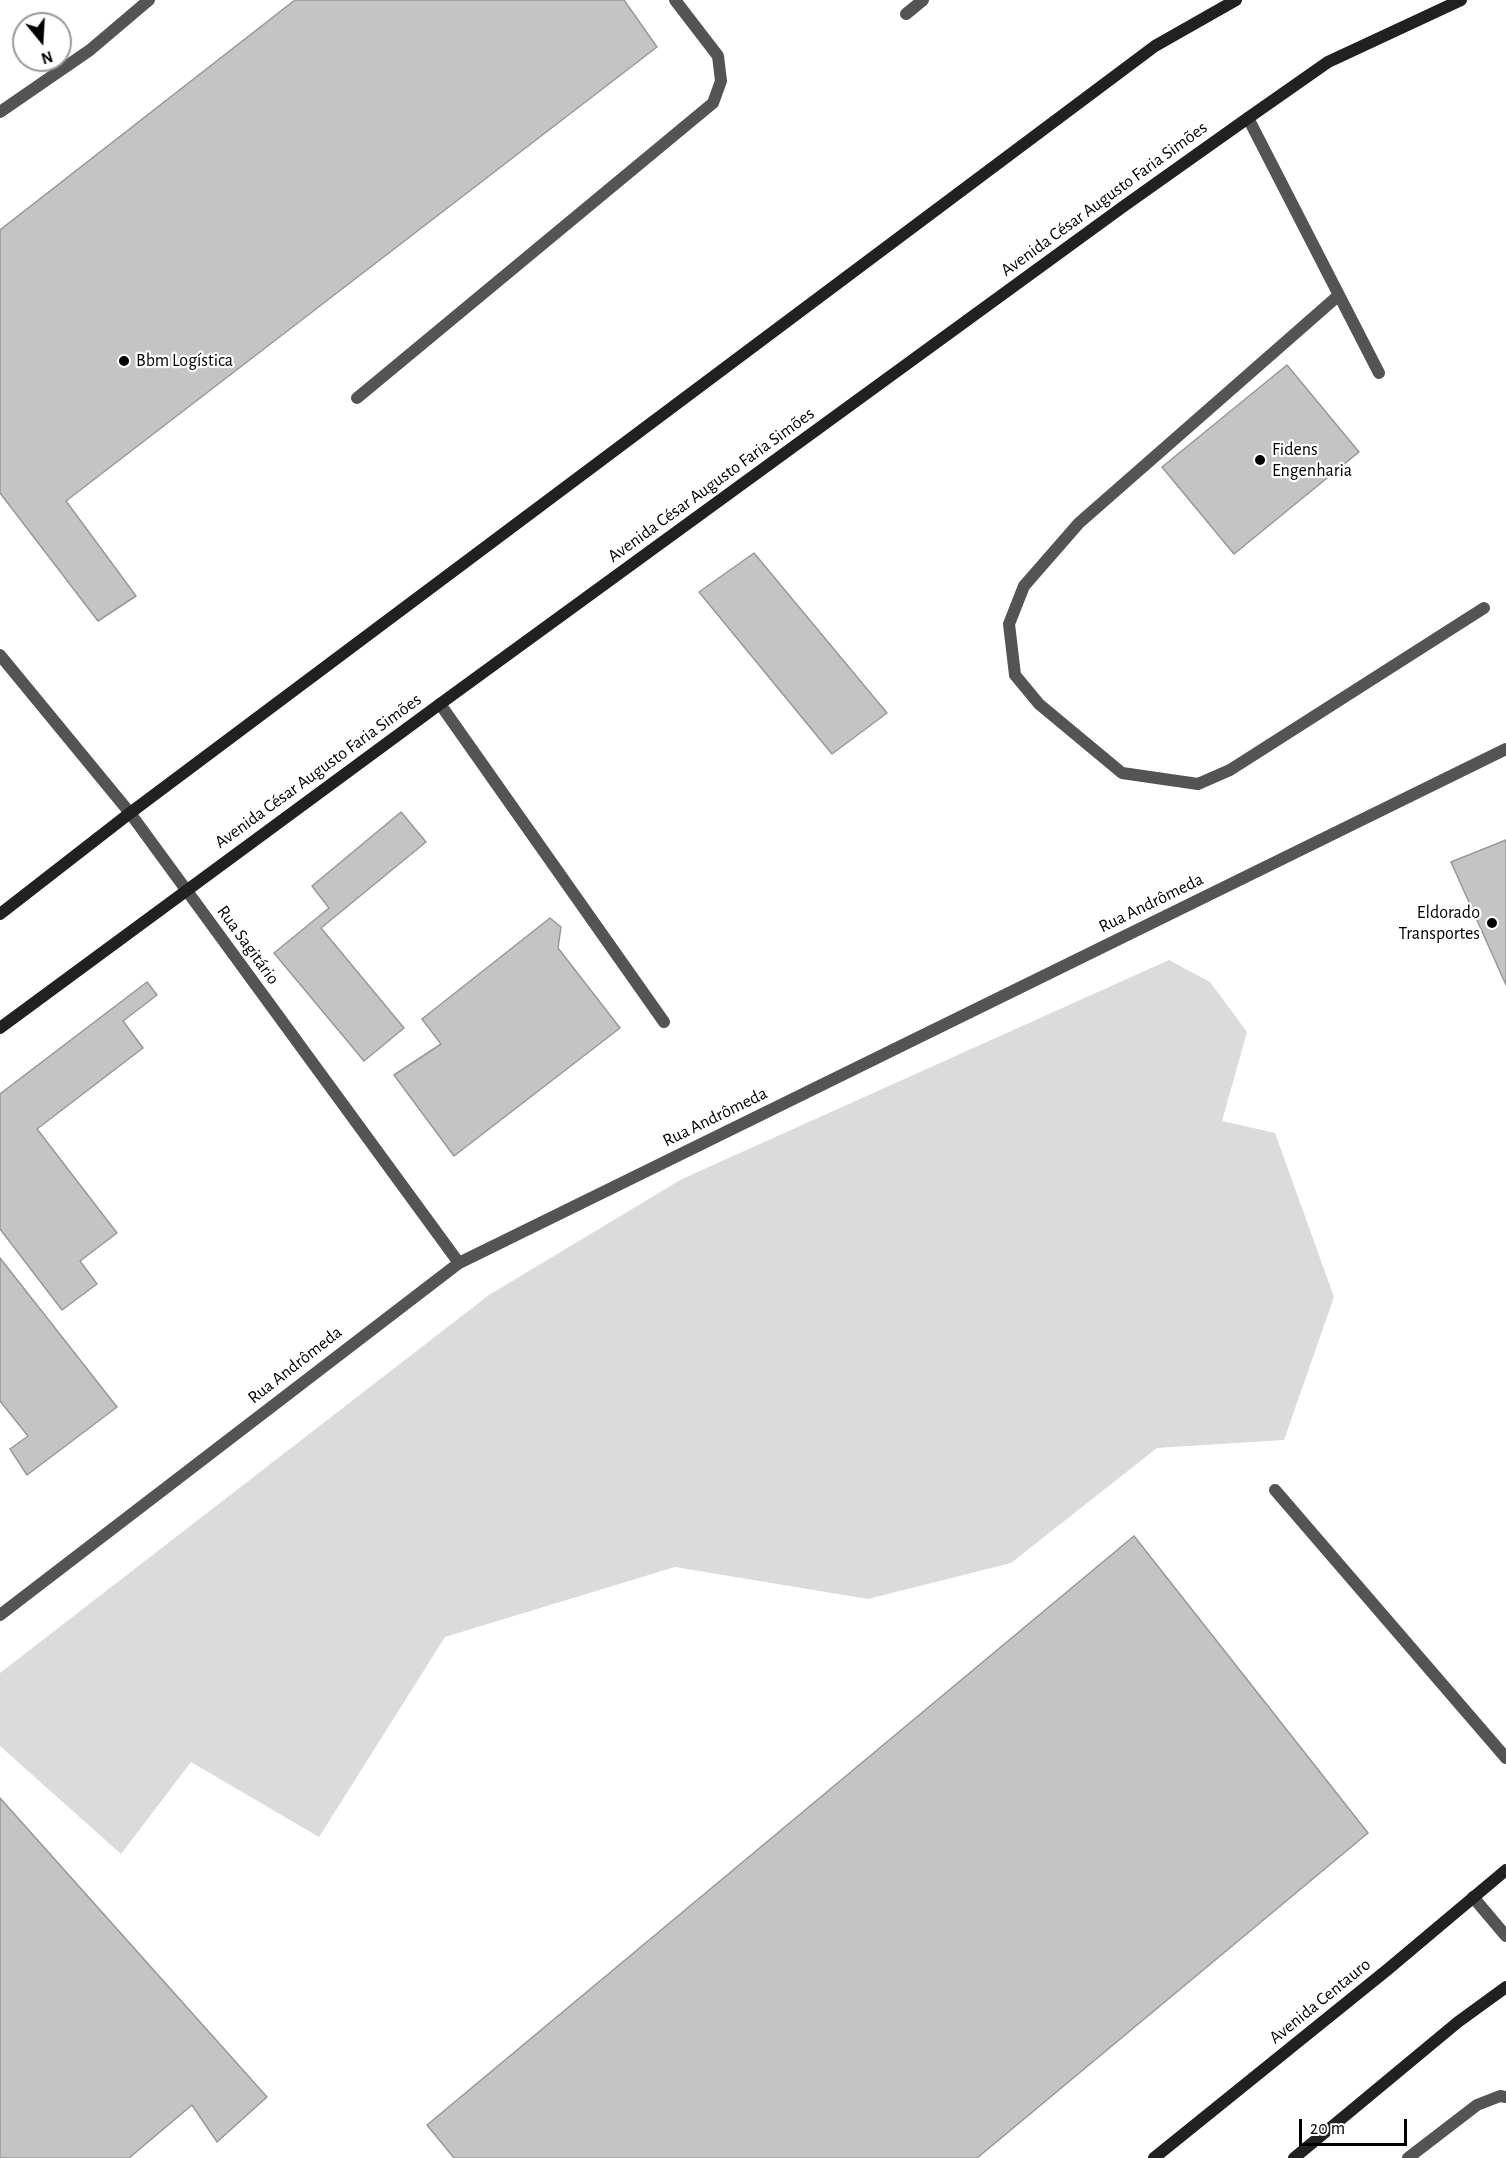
<!DOCTYPE html>
<meta charset="utf-8">
<style>
body{margin:0}
#map{position:relative;width:1506px;height:2158px;overflow:hidden;background:#fff;font-family:"Alegreya Sans",sans-serif}
canvas{display:block}
.north{position:absolute;left:12px;top:12px;width:60px;height:60px;box-sizing:border-box;background:#fff;border:2px solid #999;border-radius:50%;rotate:162deg;font-size:16px;font-weight:700;line-height:24px;text-align:center;color:#000}
.north::after{content:'';display:block;margin:auto;width:21px;height:27px;background:#000;clip-path:polygon(50% 0,100% 100%,50% 72%,0 100%)}
.scale{position:absolute;left:1299px;top:2119px;width:108px;height:27px;box-sizing:border-box;border:3px solid #000;border-top:0;padding-left:8px;font-size:18px;line-height:21px;white-space:nowrap;color:#000;-webkit-text-stroke:4px #fff;paint-order:stroke}
</style>
<div id="map">
<canvas width="1506" height="2158"></canvas>
<div class="north">N</div>
<div class="scale">20 m</div>
</div>
<script>
const context = document.querySelector('canvas').getContext('2d');
context.lineJoin = 'round';
function paint(path, color) {
  context.fillStyle = color;
  context.fill(path, 'evenodd');
}
function shape(rows) {
  const path = new Path2D();
  for (const r of rows) {
    path.moveTo(r[0], r[1]);
    for (let i = 2; i < r.length; i += 2) path.lineTo(r[i], r[i + 1]);
  }
  return path;
}
function trace(path, color, width, dash) {
  context.strokeStyle = color;
  context.lineWidth = width;
  context.lineCap = dash ? 'butt' : 'round';
  context.setLineDash(dash || []);
  context.stroke(path);
}
function drawText(font, color, halo, rows, align = 'center') {
  context.font = font + ' "Alegreya Sans",sans-serif';
  context.lineWidth = 4.5;
  context.setLineDash([]);
  context.textBaseline = 'middle';
  context.strokeStyle = halo;
  context.fillStyle = color;
  for (const [text, x, y, turn = 0] of rows) {
    context.save();
    context.translate(x, y);
    context.rotate((+turn || 0) * Math.PI / 180);
    context.textAlign = isNaN(turn) ? turn : align;
    if (halo) context.strokeText(text, 0, 0);
    context.fillText(text, 0, 0);
    context.restore();
  }
}
paint(shape([
 [1169,960,1210,982,1247,1032,1222,1121,1275,1133,1334,1297,1284,1440,1157,1448,1011,1563,868,1599,675,1567,445,1637,319,1837,191,1762,121,1854,0,1746,0,1673,489,1295,682,1179]
]), '#dbdbdb');
const building = shape([
 [295,0,624,0,657,47,66,501,136,596,98,621,0,493,0,230,295,0],
 [1287,365,1359,452,1234,554,1162,467,1287,365],
 [754,553,887,713,832,754,699,592,754,553],
 [401,812,426,842,321,928,404,1028,364,1061,274,953,329,908,312,886,401,812],
 [1506,840,1506,985,1451,862,1506,840],
 [550,918,561,927,558,948,620,1028,454,1156,394,1075,441,1044,422,1019,550,918],
 [147,982,157,995,123,1021,143,1048,37,1129,117,1233,80,1261,97,1284,62,1310,0,1229,0,1094,147,982],
 [0,1258,117,1407,27,1475,10,1449,28,1436,0,1401,0,1258],
 [1134,1536,1368,1833,977,2158,454,2158,427,2125,1134,1536],
 [0,1798,267,2097,217,2142,192,2105,129,2158,0,2158,0,1798]
]);
paint(building, '#c4c4c4');
trace(building, '#989898', 1.5);
trace(shape([
 [906,14,923,0],
 [0,112,90,50,149,0],
 [1248,118,1379,373],
 [1339,295,1079,523,1024,586,1009,624,1015,675,1039,704,1122,773,1198,784,1230,770,1484,608],
 [357,398,713,103,721,81,718,56,675,0],
 [440,704,664,1022],
 [1275,1490,1506,1758],
 [1408,2158,1477,2105,1500,2096,1506,2097]
]), '#545454', 12);
trace(shape([
 [0,655,130,813,459,1263],
 [0,1615,459,1263,1506,749],
 [1473,1897,1506,1936]
]), '#545454', 12);
trace(shape([
 [0,914,130,813,1155,46,1236,0],
 [0,1028,440,704,1124,206,1248,118,1328,62,1461,0],
 [1154,2158,1387,1970,1506,1870],
 [1294,2158,1458,2022,1506,1987]
]), '#212121', 12);
for (const [x, y, r, color] of [
 [124,361,6,"#000"],
 [1260,460,6,"#000"],
 [1492,923,6,"#000"]
]) {
  const dot = new Path2D();
  dot.arc(x, y, r, 0, 2 * Math.PI);
  context.fillStyle = color;
  context.fill(dot);
  trace(dot, '#fff', 2);
}
drawText('18px', '#000', '#fff', [
 ["Avenida César Augusto Faria Simões",1104,199,-36],
 ["Avenida César Augusto Faria Simões",711,485,-36],
 ["Avenida César Augusto Faria Simões",318,771,-36],
 ["Rua Andrômeda",1151,903,-26],
 ["Rua Sagitário",248,945,54],
 ["Rua Andrômeda",715,1117,-26],
 ["Rua Andrômeda",295,1365,-38],
 ["Avenida Centauro",1320,2001,-39]
]);
drawText('18px', '#000', '#fff', [
 ["Bbm Logística",136,361],
 ["Fidens",1272,450],
 ["Engenharia",1272,471],
 ["Eldorado",1480,913,"right"],
 ["Transportes",1480,934,"right"]
], 'left');
</script>
